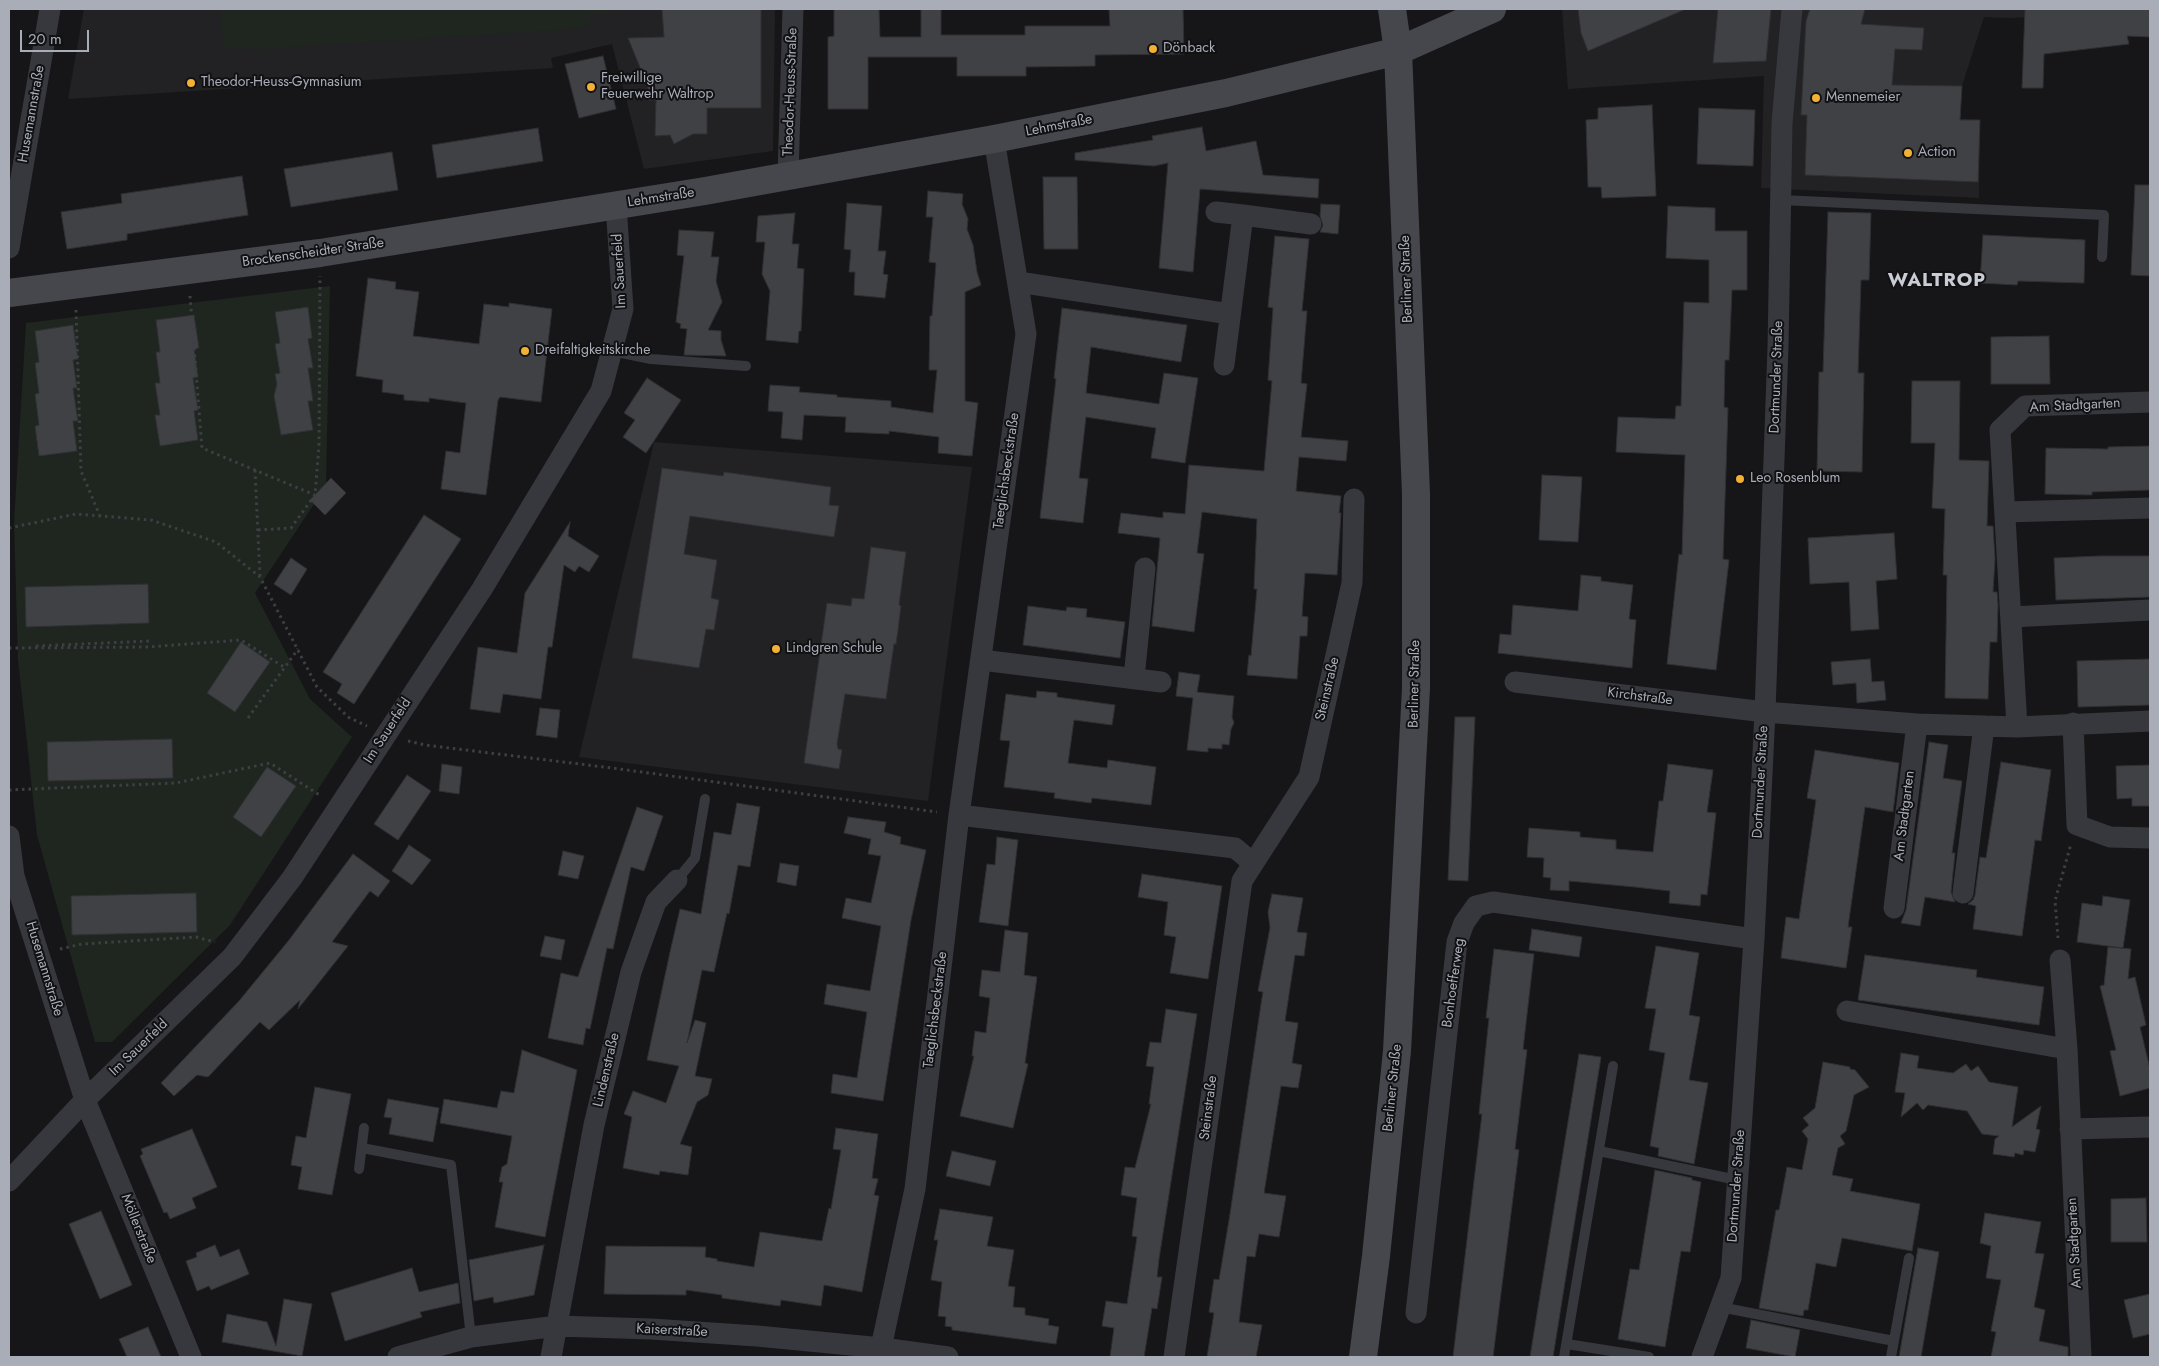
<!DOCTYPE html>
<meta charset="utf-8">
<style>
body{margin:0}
#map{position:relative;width:2159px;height:1366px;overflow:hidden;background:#161618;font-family:Jost,sans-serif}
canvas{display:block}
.frame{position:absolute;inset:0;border:10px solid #a8adb8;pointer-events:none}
.scale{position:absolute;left:20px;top:30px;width:69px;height:22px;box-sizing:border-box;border:2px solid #a8adb8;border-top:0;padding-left:6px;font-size:15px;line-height:18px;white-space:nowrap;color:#a8adb8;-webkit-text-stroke:4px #111113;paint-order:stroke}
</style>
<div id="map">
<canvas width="2159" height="1366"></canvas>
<div class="frame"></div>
<div class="scale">20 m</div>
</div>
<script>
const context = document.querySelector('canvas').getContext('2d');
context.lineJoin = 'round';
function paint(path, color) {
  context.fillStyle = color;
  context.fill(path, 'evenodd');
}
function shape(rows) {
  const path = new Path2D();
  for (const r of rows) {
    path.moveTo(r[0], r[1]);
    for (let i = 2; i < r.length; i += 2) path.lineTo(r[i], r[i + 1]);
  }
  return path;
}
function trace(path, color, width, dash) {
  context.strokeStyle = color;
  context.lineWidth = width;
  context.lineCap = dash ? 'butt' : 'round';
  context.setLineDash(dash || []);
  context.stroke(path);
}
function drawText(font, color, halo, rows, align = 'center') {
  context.font = font + ' Jost,sans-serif';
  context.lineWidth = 4;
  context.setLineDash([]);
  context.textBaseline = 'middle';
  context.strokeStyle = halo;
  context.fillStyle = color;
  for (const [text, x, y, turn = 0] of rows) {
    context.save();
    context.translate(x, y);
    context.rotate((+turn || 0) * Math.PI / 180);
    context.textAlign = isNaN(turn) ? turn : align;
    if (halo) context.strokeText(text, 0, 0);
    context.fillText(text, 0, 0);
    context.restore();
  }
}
paint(shape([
 [84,9,775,9,773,151,644,169,612,44,551,58,553,68,68,99],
 [1562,9,2111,9,2046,16,2010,18,1984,17,1962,86,1960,119,1980,120,1979,198,1761,188,1764,76,1568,89],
 [654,442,972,467,928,801,579,757]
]), '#222225');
paint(shape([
 [221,9,612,9,612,13,589,14,589,25,575,29,261,49,223,48],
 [330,286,326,486,255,593,310,699,352,737,230,925,112,1042,95,1042,37,835,18,659,14,522,26,323]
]), '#1e261f');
const building = shape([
 [662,9,761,9,761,108,707,108,707,134,693,134,674,144,670,135,655,136,656,100,648,100,648,87,628,38,664,37,662,9],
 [834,9,879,9,880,37,921,37,921,9,941,9,941,35,1025,35,1025,26,1110,26,1109,9,1183,9,1184,54,1095,55,1095,66,1026,67,1026,76,957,76,957,57,868,57,868,109,828,109,828,37,834,36,834,9],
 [1578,9,1686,9,1588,51,1581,33,1578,9],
 [1718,9,1771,9,1766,61,1713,63,1718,9],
 [1810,9,1865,9,1861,24,1924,28,1922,50,1895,49,1892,85,1962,86,1960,120,1980,120,1978,182,1805,175,1807,115,1801,115,1806,21,1810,9],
 [2025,9,2150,9,2150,37,2127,36,2129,44,2044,54,2043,88,2022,88,2025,9],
 [603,56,616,109,579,118,565,64,603,56],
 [1652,105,1656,196,1602,198,1601,187,1588,187,1586,120,1598,119,1598,108,1652,105],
 [1699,108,1755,110,1753,166,1697,164,1699,108],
 [1202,127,1206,151,1256,141,1263,175,1319,179,1318,198,1200,189,1193,272,1159,268,1168,163,1154,166,1075,160,1075,153,1153,140,1152,136,1202,127],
 [538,128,543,161,437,178,432,145,538,128],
 [392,152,398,190,291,207,284,169,392,152],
 [242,176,248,215,127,234,127,240,67,249,61,212,122,203,121,194,242,176],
 [1043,177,1077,177,1078,249,1044,249,1043,177],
 [2135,185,2150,185,2150,276,2131,275,2135,185],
 [928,191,963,194,962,204,968,219,967,229,973,245,977,272,981,285,965,292,965,401,978,403,972,456,938,453,939,437,889,431,889,434,845,432,846,417,804,415,802,440,781,438,783,412,768,411,770,385,800,387,799,392,837,395,837,397,891,401,891,407,933,413,937,370,929,370,930,316,932,316,936,263,929,262,933,217,926,217,928,191],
 [847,203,882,206,878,251,886,251,883,274,888,275,885,298,854,295,855,272,849,272,851,250,844,249,847,203],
 [1321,204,1340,205,1338,234,1320,232,1323,225,1320,216,1321,204],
 [1668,206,1715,208,1715,231,1747,231,1747,290,1732,290,1729,360,1725,360,1724,407,1728,408,1723,559,1729,560,1716,670,1667,664,1679,554,1682,555,1685,455,1616,452,1618,417,1675,419,1676,406,1681,406,1684,302,1709,303,1709,260,1666,258,1668,206],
 [1828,212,1871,213,1869,280,1861,280,1858,373,1864,373,1862,472,1817,471,1819,372,1823,372,1828,212],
 [795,213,792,244,799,244,797,268,804,269,801,331,799,331,798,343,766,340,770,291,762,274,765,242,756,242,758,216,795,213],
 [679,230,714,232,711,257,719,257,716,281,722,302,708,330,721,331,721,340,726,356,684,355,687,329,680,328,681,324,676,322,684,256,677,255,679,230],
 [1983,235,2085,240,2084,283,2018,281,2017,285,1980,283,1983,235],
 [1275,236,1309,239,1302,311,1307,311,1301,383,1307,384,1301,437,1348,441,1346,461,1299,457,1296,491,1341,496,1339,513,1341,513,1337,575,1305,573,1302,616,1308,617,1307,636,1300,636,1297,679,1247,675,1249,655,1251,656,1257,589,1254,589,1257,519,1202,512,1197,553,1204,554,1194,632,1152,626,1160,538,1118,533,1121,513,1163,518,1163,512,1185,514,1189,465,1264,471,1272,381,1268,380,1273,308,1268,307,1275,236],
 [368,278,396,282,395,289,419,292,413,336,479,344,484,304,509,307,509,303,552,309,541,402,500,397,498,400,486,495,441,489,446,451,460,453,466,403,429,398,429,402,404,400,404,395,382,392,383,380,356,376,368,278],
 [308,307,312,338,308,339,313,368,308,368,313,401,308,401,313,430,281,435,274,396,277,384,275,374,280,373,275,344,280,343,275,312,308,307],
 [1062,308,1187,325,1181,362,1091,347,1086,393,1159,404,1164,373,1198,378,1185,463,1151,458,1156,428,1086,417,1079,478,1088,479,1083,523,1040,518,1056,379,1054,378,1062,308],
 [194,315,199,348,194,349,198,377,193,378,198,410,194,411,198,440,160,446,155,415,160,415,155,383,160,383,156,352,160,352,156,320,194,315],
 [73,325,78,359,73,360,77,388,73,388,78,421,73,421,77,451,39,456,35,426,39,425,35,394,39,393,35,363,39,362,35,331,73,325],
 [2049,336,2050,384,1991,384,1991,337,2049,336],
 [647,378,681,400,646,453,623,437,635,420,624,413,647,378],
 [1912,381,1960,381,1959,460,1989,461,1987,526,1993,526,1995,559,1993,592,1997,592,1998,605,1997,642,1990,642,1988,699,1945,698,1947,575,1943,575,1945,509,1932,508,1935,443,1911,443,1912,381],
 [2150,446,2150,490,2092,492,2092,495,2045,494,2046,448,2108,449,2108,447,2150,446],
 [662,468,723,476,724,472,831,487,829,505,839,506,834,537,690,516,684,554,717,560,711,598,719,600,714,630,706,629,699,668,632,658,662,468],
 [1542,475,1582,477,1578,542,1539,540,1542,475],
 [331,478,346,493,325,515,310,500,331,478],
 [424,515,461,539,354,704,337,693,342,684,323,672,424,515],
 [570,522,568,536,599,556,589,572,579,566,575,572,564,565,552,647,548,647,541,699,503,694,500,713,470,709,478,647,517,653,525,593,570,522],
 [1894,533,1897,579,1876,581,1879,629,1851,631,1849,582,1810,584,1808,538,1894,533],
 [871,547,906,552,899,605,901,606,898,630,896,644,894,644,886,699,845,694,837,744,838,749,842,750,839,769,804,763,827,603,851,606,852,598,864,599,871,547],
 [2099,556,2150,556,2150,597,2056,600,2054,558,2099,556],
 [291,558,307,569,291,595,274,584,291,558],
 [1581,575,1601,577,1601,581,1633,585,1629,619,1636,620,1632,668,1498,653,1500,634,1511,635,1513,605,1578,611,1581,575],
 [148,584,149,623,26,627,25,587,148,584],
 [1028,606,1066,611,1067,607,1087,609,1086,617,1125,622,1120,658,1023,645,1028,606],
 [241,642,270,662,235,712,207,693,241,642],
 [1870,659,1872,682,1884,681,1886,700,1857,703,1856,683,1833,685,1831,662,1870,659],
 [2150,659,2150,705,2078,707,2077,661,2150,659],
 [1179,672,1200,675,1197,692,1234,696,1232,717,1234,723,1231,729,1229,745,1222,744,1222,749,1208,748,1208,752,1187,750,1193,698,1176,696,1179,672],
 [1037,691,1057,693,1057,697,1115,705,1112,725,1074,720,1068,763,1107,768,1108,760,1156,767,1151,805,1092,798,1091,803,1054,798,1055,793,1004,787,1010,741,1000,740,1006,694,1036,698,1037,691],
 [540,708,560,710,557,738,536,735,540,708],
 [1455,717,1475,717,1468,881,1448,880,1455,717],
 [172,739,173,778,48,781,47,742,172,739],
 [1929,742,1948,745,1943,778,1962,781,1952,853,1955,853,1951,892,1955,902,1925,897,1920,926,1901,923,1906,910,1929,742],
 [1815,750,1899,763,1893,812,1865,807,1848,927,1852,927,1846,968,1781,958,1786,917,1799,919,1816,800,1807,798,1815,750],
 [2001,762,2051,770,2041,841,2035,840,2022,936,1973,929,1976,906,1968,904,1973,900,1975,895,1980,857,1986,858,2001,762],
 [442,764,462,767,459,794,439,791,442,764],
 [1668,764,1713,770,1707,812,1716,813,1707,895,1701,894,1700,906,1669,903,1670,891,1635,887,1569,881,1569,891,1550,890,1551,878,1543,877,1544,858,1527,857,1529,828,1580,832,1580,837,1616,840,1616,849,1653,852,1659,801,1663,801,1668,764],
 [2150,765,2150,806,2132,806,2132,798,2117,799,2116,766,2150,765],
 [267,767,296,786,261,837,233,817,267,767],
 [407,775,431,791,398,840,374,824,407,775],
 [737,803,760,807,750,867,738,865,729,914,727,913,714,972,702,970,687,1043,695,1020,706,1023,695,1076,712,1079,708,1095,697,1102,680,1144,692,1147,688,1175,660,1171,659,1175,623,1168,632,1117,624,1114,633,1091,666,1103,679,1066,647,1060,670,952,680,909,701,914,714,832,731,835,737,803],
 [637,807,663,816,644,871,631,867,613,949,607,948,590,1029,586,1028,583,1045,548,1038,561,973,578,977,637,807],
 [848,817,886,822,884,832,901,837,900,844,926,850,911,920,883,1101,831,1093,833,1074,857,1078,867,1012,824,1004,827,984,870,991,881,926,842,918,846,898,871,903,881,856,868,854,871,839,844,833,848,817],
 [997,837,1018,840,1008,926,979,922,987,864,995,865,997,837],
 [409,845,431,860,412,885,392,871,409,845],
 [563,851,584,856,578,879,558,875,563,851],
 [353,854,390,881,378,897,370,891,332,942,348,946,298,1009,300,1000,269,1030,260,1022,208,1077,197,1075,174,1096,161,1083,239,1001,289,940,353,854],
 [780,863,799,866,796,886,777,882,780,863],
 [1142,874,1222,886,1208,979,1170,973,1176,937,1164,935,1168,902,1138,897,1142,874],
 [196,893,197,932,72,935,71,896,196,893],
 [1272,894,1303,898,1297,932,1307,933,1304,956,1295,955,1285,1021,1298,1023,1292,1063,1302,1065,1300,1077,1298,1088,1281,1086,1264,1193,1286,1196,1279,1237,1259,1234,1255,1257,1247,1256,1239,1322,1262,1325,1256,1357,1207,1357,1214,1313,1209,1312,1214,1279,1219,1280,1230,1214,1261,1004,1263,992,1258,991,1270,928,1268,912,1272,894],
 [2103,896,2130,900,2123,948,2077,942,2082,903,2102,906,2103,896],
 [1532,929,1582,937,1579,957,1529,950,1532,929],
 [1005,930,1028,933,1024,975,1037,977,1025,1063,1028,1064,1013,1128,960,1116,974,1056,972,1056,975,1031,986,1033,990,998,979,996,982,970,1000,972,1005,930],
 [545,936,565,940,561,960,540,956,545,936],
 [1656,946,1699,953,1689,1015,1700,1017,1689,1080,1708,1083,1694,1164,1658,1156,1659,1148,1650,1146,1665,1053,1649,1050,1656,1009,1645,1008,1656,946],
 [2108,947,2131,949,2128,979,2135,977,2146,1025,2140,1027,2150,1069,2150,1088,2120,1096,2110,1051,2116,1050,2100,986,2104,985,2108,947],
 [1494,949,1534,954,1523,1049,1527,1050,1515,1149,1519,1150,1493,1357,1453,1357,1482,1114,1479,1114,1489,1018,1486,1018,1494,949],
 [1865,955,1977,970,1976,977,2044,987,2039,1025,1858,1000,1865,955],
 [1166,1009,1197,1014,1159,1259,1157,1277,1162,1277,1157,1309,1152,1308,1144,1357,1110,1357,1114,1328,1102,1326,1106,1301,1127,1304,1137,1237,1132,1236,1137,1198,1121,1195,1125,1167,1135,1168,1151,1104,1149,1104,1154,1067,1146,1066,1150,1042,1161,1043,1166,1009],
 [522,1050,577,1070,545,1237,495,1227,503,1182,499,1182,502,1167,507,1164,512,1136,440,1123,444,1099,497,1108,501,1091,514,1093,522,1050],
 [1901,1053,1919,1056,1917,1068,1953,1073,1966,1064,1971,1071,1978,1066,1989,1082,2018,1087,2012,1127,2041,1106,2036,1129,2040,1130,2035,1152,2024,1150,2023,1155,2015,1153,2014,1157,1993,1154,1995,1139,1999,1136,1982,1134,1967,1111,1928,1105,1923,1110,1917,1103,1901,1117,1905,1093,1895,1092,1901,1053],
 [1579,1054,1601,1057,1553,1357,1530,1357,1579,1054],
 [1823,1062,1850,1067,1850,1069,1855,1070,1869,1087,1854,1095,1846,1131,1840,1136,1845,1144,1838,1148,1832,1175,1853,1179,1850,1191,1920,1204,1912,1251,1842,1238,1836,1267,1816,1263,1808,1310,1804,1310,1803,1316,1759,1308,1776,1210,1779,1210,1787,1167,1802,1170,1808,1139,1802,1131,1809,1125,1803,1118,1815,1108,1823,1062],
 [315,1087,351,1094,332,1195,298,1189,302,1167,291,1165,296,1136,306,1138,315,1087],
 [388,1099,439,1108,433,1142,389,1134,392,1118,384,1117,388,1099],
 [836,1128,878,1134,872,1178,878,1179,874,1195,879,1196,862,1292,824,1285,821,1306,781,1300,780,1306,722,1298,722,1295,686,1290,686,1295,604,1294,606,1246,706,1247,705,1257,717,1259,717,1261,754,1267,760,1232,822,1241,829,1208,831,1209,841,1150,833,1149,836,1128],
 [192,1129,217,1187,192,1198,196,1208,170,1219,167,1212,164,1213,140,1156,143,1154,141,1149,192,1129],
 [952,1151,996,1161,990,1186,946,1176,952,1151],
 [1655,1170,1692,1178,1692,1180,1701,1182,1690,1252,1681,1251,1665,1347,1618,1339,1630,1269,1639,1270,1655,1170],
 [2146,1198,2147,1242,2111,1242,2111,1199,2146,1198],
 [940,1209,993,1217,987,1246,1014,1250,1008,1286,1015,1287,1013,1307,1025,1308,1025,1315,1049,1319,1048,1325,1059,1327,1056,1344,952,1330,952,1327,945,1326,946,1317,938,1316,942,1282,931,1280,938,1240,934,1240,940,1209],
 [101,1211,132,1285,100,1299,69,1224,101,1211],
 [1985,1213,2041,1222,2035,1253,2044,1254,2034,1307,2045,1310,2039,1341,2068,1347,2068,1357,1991,1357,1996,1332,1991,1331,2001,1280,1986,1278,1991,1246,1980,1243,1985,1213],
 [215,1245,220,1257,239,1249,249,1274,211,1290,209,1286,197,1291,186,1261,197,1257,196,1253,215,1245],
 [544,1245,534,1295,494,1303,493,1297,474,1301,469,1260,544,1245],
 [1918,1248,1939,1252,1921,1357,1899,1357,1918,1248],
 [412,1268,419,1292,458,1283,460,1303,420,1312,422,1317,345,1341,331,1293,412,1268],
 [2150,1294,2150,1334,2133,1338,2124,1300,2150,1294],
 [284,1299,312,1304,302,1356,222,1342,227,1314,267,1322,276,1346,284,1299],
 [1751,1320,1800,1330,1795,1357,1746,1348,1751,1320],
 [148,1327,161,1357,127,1357,119,1339,148,1327]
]);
paint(building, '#404145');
trace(building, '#303034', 1);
trace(shape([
 [190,296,202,448,315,495],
 [76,310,81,471,100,516],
 [255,470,260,577],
 [9,528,76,514,151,520,216,542,260,577,317,687,348,717,367,726],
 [258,530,291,528,315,495,319,445,320,276],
 [36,646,150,641],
 [9,648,148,647,241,640,284,667],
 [248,718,298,649],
 [408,741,425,745,612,768,937,812],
 [9,790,176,783,270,763,321,796],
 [2058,938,2055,901,2071,844],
 [60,949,82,944,196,937,215,942]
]), '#3d3f44', 3, [2.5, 4]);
trace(shape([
 [1781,200,2104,215,2102,257],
 [612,351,651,359,746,366],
 [677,880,695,858,705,799],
 [362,1148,451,1165,471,1337],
 [1599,1151,1737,1180],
 [359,1169,364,1128],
 [1720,1307,1894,1341],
 [1567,1344,1649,1357],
 [1564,1357,1613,1066],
 [1891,1357,1909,1258]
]), '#37383d', 10);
trace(shape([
 [788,176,793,9],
 [1216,212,1243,215],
 [9,248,50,9],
 [1018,282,1230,314],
 [1224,365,1243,215,1311,224],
 [2005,512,2150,508],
 [2011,617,2150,610],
 [981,660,1161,682],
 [1134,678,1145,568],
 [1515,682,1765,712,1917,724,2017,727,2150,721],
 [2073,723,2077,825,2110,837,2150,838],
 [2017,727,2000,430,2025,406,2150,402],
 [959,815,1235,848,1253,863],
 [9,836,14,876,85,1100,191,1357],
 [1963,893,1984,726],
 [1894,908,1917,724],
 [2060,960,2067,1049,2081,1357],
 [1847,1011,2067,1049],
 [2070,1129,2150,1127],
 [9,1181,85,1100,232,957,292,878,482,589,601,391,623,309,616,205],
 [1416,1313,1457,942,1464,923,1476,906,1493,902,1754,939],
 [398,1357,471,1337,557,1326,651,1329,757,1336,882,1348,948,1357],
 [551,1357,594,1125,631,972,656,902,677,880],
 [879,1357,915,1189,959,815,1026,334,994,139],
 [1174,1357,1242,881,1309,777,1352,583,1354,499],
 [1702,1357,1731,1278,1754,939,1765,712,1778,347,1782,123,1792,9]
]), '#37383d', 21);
trace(shape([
 [9,293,320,253,705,191,994,139,1226,93,1398,51,1492,9],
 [1363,1357,1376,1256,1397,1051,1416,688,1416,494,1398,51,1392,9]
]), '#45474d', 28);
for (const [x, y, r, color] of [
 [1153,49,5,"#f2b134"],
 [191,83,5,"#f2b134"],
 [591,87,5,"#f2b134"],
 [1816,98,5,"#f2b134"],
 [1908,153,5,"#f2b134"],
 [525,351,5,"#f2b134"],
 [1740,479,5,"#f2b134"],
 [776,649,5,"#f2b134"]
]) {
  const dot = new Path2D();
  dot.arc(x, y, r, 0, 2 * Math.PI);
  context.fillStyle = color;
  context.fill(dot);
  trace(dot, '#111113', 2);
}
drawText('14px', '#a8adb8', '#111113', [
 ["Dönback",1163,49],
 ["Freiwillige",601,79],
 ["Feuerwehr Waltrop",601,95],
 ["Theodor-Heuss-Gymnasium",201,83],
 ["Mennemeier",1826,98],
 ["Action",1918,153],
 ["Dreifaltigkeitskirche",535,351],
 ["Leo Rosenblum",1750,479],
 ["Lindgren Schule",786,649]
], 'left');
drawText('14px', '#a8adb8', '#111113', [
 ["Theodor-Heuss-Straße",791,92,-88],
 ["Husemannstraße",32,114,-80],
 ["Lehmstraße",1059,126,-11],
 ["Lehmstraße",661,198,-9],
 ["Brockenscheidter Straße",313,253,-8],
 ["Im Sauerfeld",620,271,-93],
 ["Berliner Straße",1407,279,-92],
 ["Dortmunder Straße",1777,377,-88],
 ["Am Stadtgarten",2075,406,-3],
 ["Taeglichsbeckstraße",1007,471,-82],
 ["Berliner Straße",1415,684,-89],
 ["Steinstraße",1328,689,-77],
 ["Kirchstraße",1640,697,7],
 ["Im Sauerfeld",388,731,-57],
 ["Dortmunder Straße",1761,782,-87],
 ["Am Stadtgarten",1905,816,-83],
 ["Husemannstraße",44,969,73],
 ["Bonhoefferweg",1454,983,-82],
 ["Taeglichsbeckstraße",936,1010,-83],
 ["Im Sauerfeld",139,1048,-44],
 ["Lindenstraße",607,1070,-77],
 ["Berliner Straße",1393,1088,-84],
 ["Steinstraße",1209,1108,-83],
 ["Dortmunder Straße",1737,1186,-86],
 ["Möllerstraße",138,1229,68],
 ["Am Stadtgarten",2075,1243,-93],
 ["Kaiserstraße",672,1331,3]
]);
context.letterSpacing = '1px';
drawText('bold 19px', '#c9ccd4', '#111113', [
 ["WALTROP",1937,281]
]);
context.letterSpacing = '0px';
</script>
